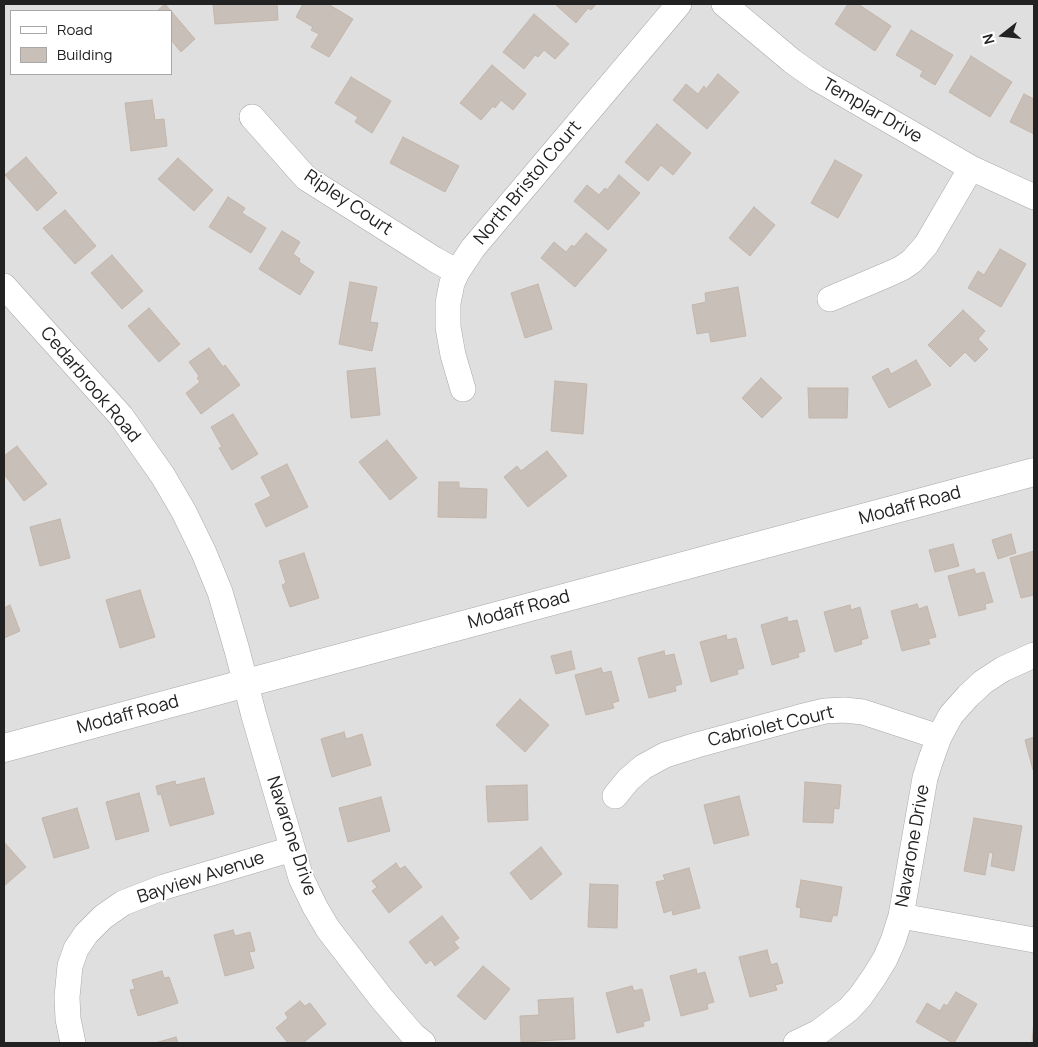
<!DOCTYPE html>
<style>
body{margin:0}
#map{position:relative;width:1038px;height:1047px;overflow:hidden;background:#f2efe9;font-family:Manrope,sans-serif}
canvas{display:block}
.frame{position:absolute;inset:0;border:5px solid #222;pointer-events:none}
.legend{position:absolute;left:10px;top:10px;width:162px;height:65px;box-sizing:border-box;background:#fff;border:1px solid #a7a7a7;margin:0;padding:6px 9px;list-style:none;font-size:15px;color:#222}
.legend li{display:flex;align-items:center;gap:10px;height:25px}
.legend b{width:25px;border:1px solid #a7a7a7}
.north{position:absolute;left:978px;top:10px;width:50px;height:50px;-webkit-text-stroke:4px #fff;paint-order:stroke;rotate:254deg;font-size:14px;font-weight:700;line-height:20px;text-align:center;color:#222}
.north::after{content:'';display:block;margin:auto;width:18px;height:22px;background:#222;clip-path:polygon(50% 0,100% 100%,50% 72%,0 100%)}
</style>
<div id="map">
<canvas width="1038" height="1047"></canvas>
<div class="frame"></div>
<ul class="legend">
<li><b style="height:6px;background:#fff"></b>Road</li>
<li><b style="height:14px;background:#c7bfb8"></b>Building</li>
</ul>
<div class="north">N</div>
</div>
<script>
const context = document.querySelector('canvas').getContext('2d');
context.lineJoin = 'round';
function paint(path, color) {
  context.fillStyle = color;
  context.fill(path, 'evenodd');
}
function shape(rows) {
  const path = new Path2D();
  for (const r of rows) {
    path.moveTo(r[0], r[1]);
    for (let i = 2; i < r.length; i += 2) path.lineTo(r[i], r[i + 1]);
  }
  return path;
}
function trace(path, color, width, dash) {
  context.strokeStyle = color;
  context.lineWidth = width;
  context.lineCap = dash ? 'butt' : 'round';
  context.setLineDash(dash || []);
  context.stroke(path);
}
function drawText(font, color, halo, rows, align = 'center') {
  context.font = font + ' Manrope,sans-serif';
  context.lineWidth = 4;
  context.setLineDash([]);
  context.textBaseline = 'middle';
  context.strokeStyle = halo;
  context.fillStyle = color;
  for (const [text, x, y, turn = 0] of rows) {
    context.save();
    context.translate(x, y);
    context.rotate((+turn || 0) * Math.PI / 180);
    context.textAlign = isNaN(turn) ? turn : align;
    if (halo) context.strokeText(text, 0, 0);
    context.fillText(text, 0, 0);
    context.restore();
  }
}
paint(shape([
 [4,4,1034,4,1034,1043,4,1043],
 [11,11,171,11,171,74,11,74]
]), '#e0dfdf');
const building = shape([
 [165,4,171,11,157,11,165,4],
 [213,4,277,4,278,20,215,24,213,4],
 [303,4,328,4,353,19,329,57,311,47,319,34,311,30,313,27,296,17,303,4],
 [557,4,596,4,591,10,588,8,576,23,556,5,557,4],
 [848,4,858,4,891,26,875,51,835,24,848,4],
 [171,11,195,39,181,52,172,41,171,42,171,11],
 [534,14,569,44,555,59,544,50,538,57,535,55,524,69,503,52,534,14],
 [911,30,953,55,935,85,920,76,923,71,896,55,911,30],
 [971,56,1012,82,990,117,949,92,971,56],
 [492,65,526,94,513,110,501,100,495,108,493,106,481,120,460,103,492,65],
 [718,74,739,92,707,129,673,100,686,84,698,94,704,86,706,89,718,74],
 [351,77,391,101,372,133,355,122,358,117,335,103,351,77],
 [1024,94,1034,99,1034,134,1010,122,1024,94],
 [152,100,155,120,164,119,167,146,131,151,125,103,152,100],
 [657,124,691,153,673,175,661,165,648,181,625,162,657,124],
 [403,137,459,166,445,192,390,163,403,137],
 [26,157,57,193,37,211,5,175,26,157],
 [178,158,213,190,194,211,158,179,178,158],
 [835,160,862,175,838,218,811,203,835,160],
 [619,175,640,193,608,230,574,201,587,185,599,195,605,188,607,190,619,175],
 [228,197,245,208,242,213,266,228,251,253,209,227,228,197],
 [754,207,775,225,750,256,729,238,754,207],
 [65,210,96,246,75,264,43,228,65,210],
 [282,231,300,242,293,254,300,259,299,262,314,272,300,295,259,269,282,231],
 [586,233,607,250,575,287,541,258,554,242,566,252,572,245,574,247,586,233],
 [1000,249,1026,264,1001,307,968,288,978,271,984,275,1000,249],
 [112,255,143,291,122,309,91,273,112,255],
 [350,282,377,287,370,322,378,323,372,351,339,344,350,282],
 [538,284,552,329,525,338,511,293,538,284],
 [738,287,746,336,711,342,709,332,697,334,692,305,706,302,705,293,738,287],
 [149,308,180,344,159,362,128,326,149,308],
 [963,310,985,331,978,339,988,349,975,362,965,352,950,367,928,345,963,310],
 [209,348,223,367,225,365,240,385,201,414,186,393,200,382,197,378,199,376,189,362,209,348],
 [916,360,931,385,889,408,872,377,888,368,891,374,916,360],
 [375,368,380,415,351,418,347,371,375,368],
 [761,378,782,398,762,418,742,398,761,378],
 [555,381,587,384,583,434,551,431,555,381],
 [808,388,848,388,847,418,809,418,808,388],
 [233,414,258,454,232,470,219,448,222,447,211,427,233,414],
 [387,440,417,478,390,500,359,462,387,440],
 [17,446,47,484,24,501,4,474,4,456,17,446],
 [547,451,567,476,528,507,504,477,517,466,521,471,547,451],
 [287,464,308,507,266,527,255,504,271,496,261,477,287,464],
 [439,482,459,482,459,488,487,489,486,518,438,517,439,482],
 [60,519,70,558,40,566,30,527,60,519],
 [1011,534,1016,553,998,559,992,540,1011,534],
 [953,544,959,566,935,572,929,550,953,544],
 [1034,551,1034,595,1021,598,1010,558,1034,551],
 [304,553,319,598,290,607,282,585,286,583,279,561,304,553],
 [974,569,976,574,984,572,993,602,985,604,986,609,959,616,948,576,974,569],
 [140,590,155,637,120,648,106,600,140,590],
 [917,604,919,609,927,606,936,637,928,639,930,644,902,651,891,611,917,604],
 [10,605,20,631,4,638,4,608,10,605],
 [850,605,851,610,860,607,868,638,861,640,862,644,835,652,824,612,850,605],
 [787,617,788,622,797,620,805,651,798,653,799,657,772,665,761,625,787,617],
 [726,635,727,640,736,638,744,668,737,670,738,674,711,682,700,642,726,635],
 [571,651,575,669,556,674,551,656,571,651],
 [664,651,665,656,674,654,682,684,675,686,676,691,649,698,638,658,664,651],
 [601,668,603,673,611,671,619,701,612,703,614,708,586,715,575,675,601,668],
 [520,699,549,725,525,752,496,725,520,699],
 [344,732,346,739,362,734,371,765,332,777,321,739,344,732],
 [1034,737,1034,770,1033,770,1025,740,1034,737],
 [204,778,214,814,170,826,161,794,158,795,156,786,175,781,176,785,204,778],
 [805,782,841,785,839,809,834,808,833,823,803,822,805,782],
 [527,785,528,820,488,822,486,786,527,785],
 [139,793,149,831,116,840,106,802,139,793],
 [739,796,749,835,714,844,704,805,739,796],
 [381,797,390,831,348,842,339,808,381,797],
 [77,808,89,848,54,858,42,818,77,808],
 [974,818,1022,826,1014,871,991,866,993,853,989,852,985,875,964,871,974,818],
 [4,842,26,867,4,886,4,842],
 [541,847,562,874,531,900,510,873,541,847],
 [396,863,400,869,405,866,422,887,389,913,372,891,377,887,372,881,396,863],
 [689,868,700,908,673,915,672,910,664,913,656,882,665,880,663,875,689,868],
 [801,880,842,887,837,916,833,915,831,922,800,917,801,908,796,907,801,880],
 [590,884,618,885,617,928,588,927,590,884],
 [442,916,459,938,454,942,459,948,435,966,431,960,426,964,409,942,442,916],
 [233,930,235,936,250,932,255,951,249,952,254,968,225,976,214,935,233,930],
 [767,950,771,965,777,963,783,983,775,985,777,990,750,997,739,957,767,950],
 [483,966,510,989,485,1020,457,996,483,966],
 [696,969,697,974,705,972,714,1002,707,1004,708,1009,681,1016,670,976,696,969],
 [162,971,164,978,169,977,178,1003,138,1016,130,990,135,989,132,980,162,971],
 [632,986,634,991,642,989,650,1020,643,1022,644,1026,617,1033,606,993,632,986],
 [956,992,977,1004,954,1043,953,1043,916,1022,927,1003,940,1011,944,1004,947,1006,956,992],
 [573,998,575,1039,521,1042,520,1016,539,1015,538,1000,573,998],
 [300,1001,305,1006,310,1003,326,1024,303,1043,288,1043,276,1028,288,1018,285,1013,300,1001],
 [1034,1020,1034,1043,1032,1043,1034,1020],
 [176,1037,178,1043,155,1043,176,1037]
]);
paint(building, '#c7bfb8');
trace(building, '#c4b6ab', 1);
const minor = shape([
 [724,4,792,61,816,78,971,168,1034,197],
 [252,117,306,178,434,259,457,272],
 [4,286,121,416,163,476,184,512,204,553,220,592,237,650,254,716,301,878,315,907,328,929,382,999,413,1035,423,1043],
 [830,299,889,274,902,268,912,261,926,245,971,168],
 [463,389,453,355,448,327,448,303,452,283,457,272,473,248,679,4],
 [615,796,628,780,643,767,665,755,697,745,800,717,825,711,844,710,863,712,939,737],
 [901,916,1034,940],
 [73,1043,68,1019,67,997,70,966,76,949,86,934,103,917,123,903,164,887,292,849],
 [796,1043,819,1032,849,1009,860,997,874,977,885,959,893,941,901,916,925,778,930,762,939,737,951,715,968,696,983,682,1003,669,1034,655]
]);
const tertiary = shape([
 [4,748,1034,472]
]);
trace(minor, '#a9a9a9', 26);
trace(tertiary, '#a9a9a9', 29);
trace(minor, '#fff', 25);
trace(tertiary, '#fff', 28);
drawText('18px', '#222', '#fff', [
 ["Templar Drive",872,111,30],
 ["North Bristol Court",528,183,-50],
 ["Ripley Court",348,203,34],
 ["Cedarbrook Road",90,385,50],
 ["Modaff Road",910,506,-15],
 ["Modaff Road",519,610,-15],
 ["Modaff Road",128,715,-15],
 ["Cabriolet Court",771,727,-13],
 ["Navarone Drive",291,836,72],
 ["Navarone Drive",913,846,-80],
 ["Bayview Avenue",201,878,-18]
]);
</script>
